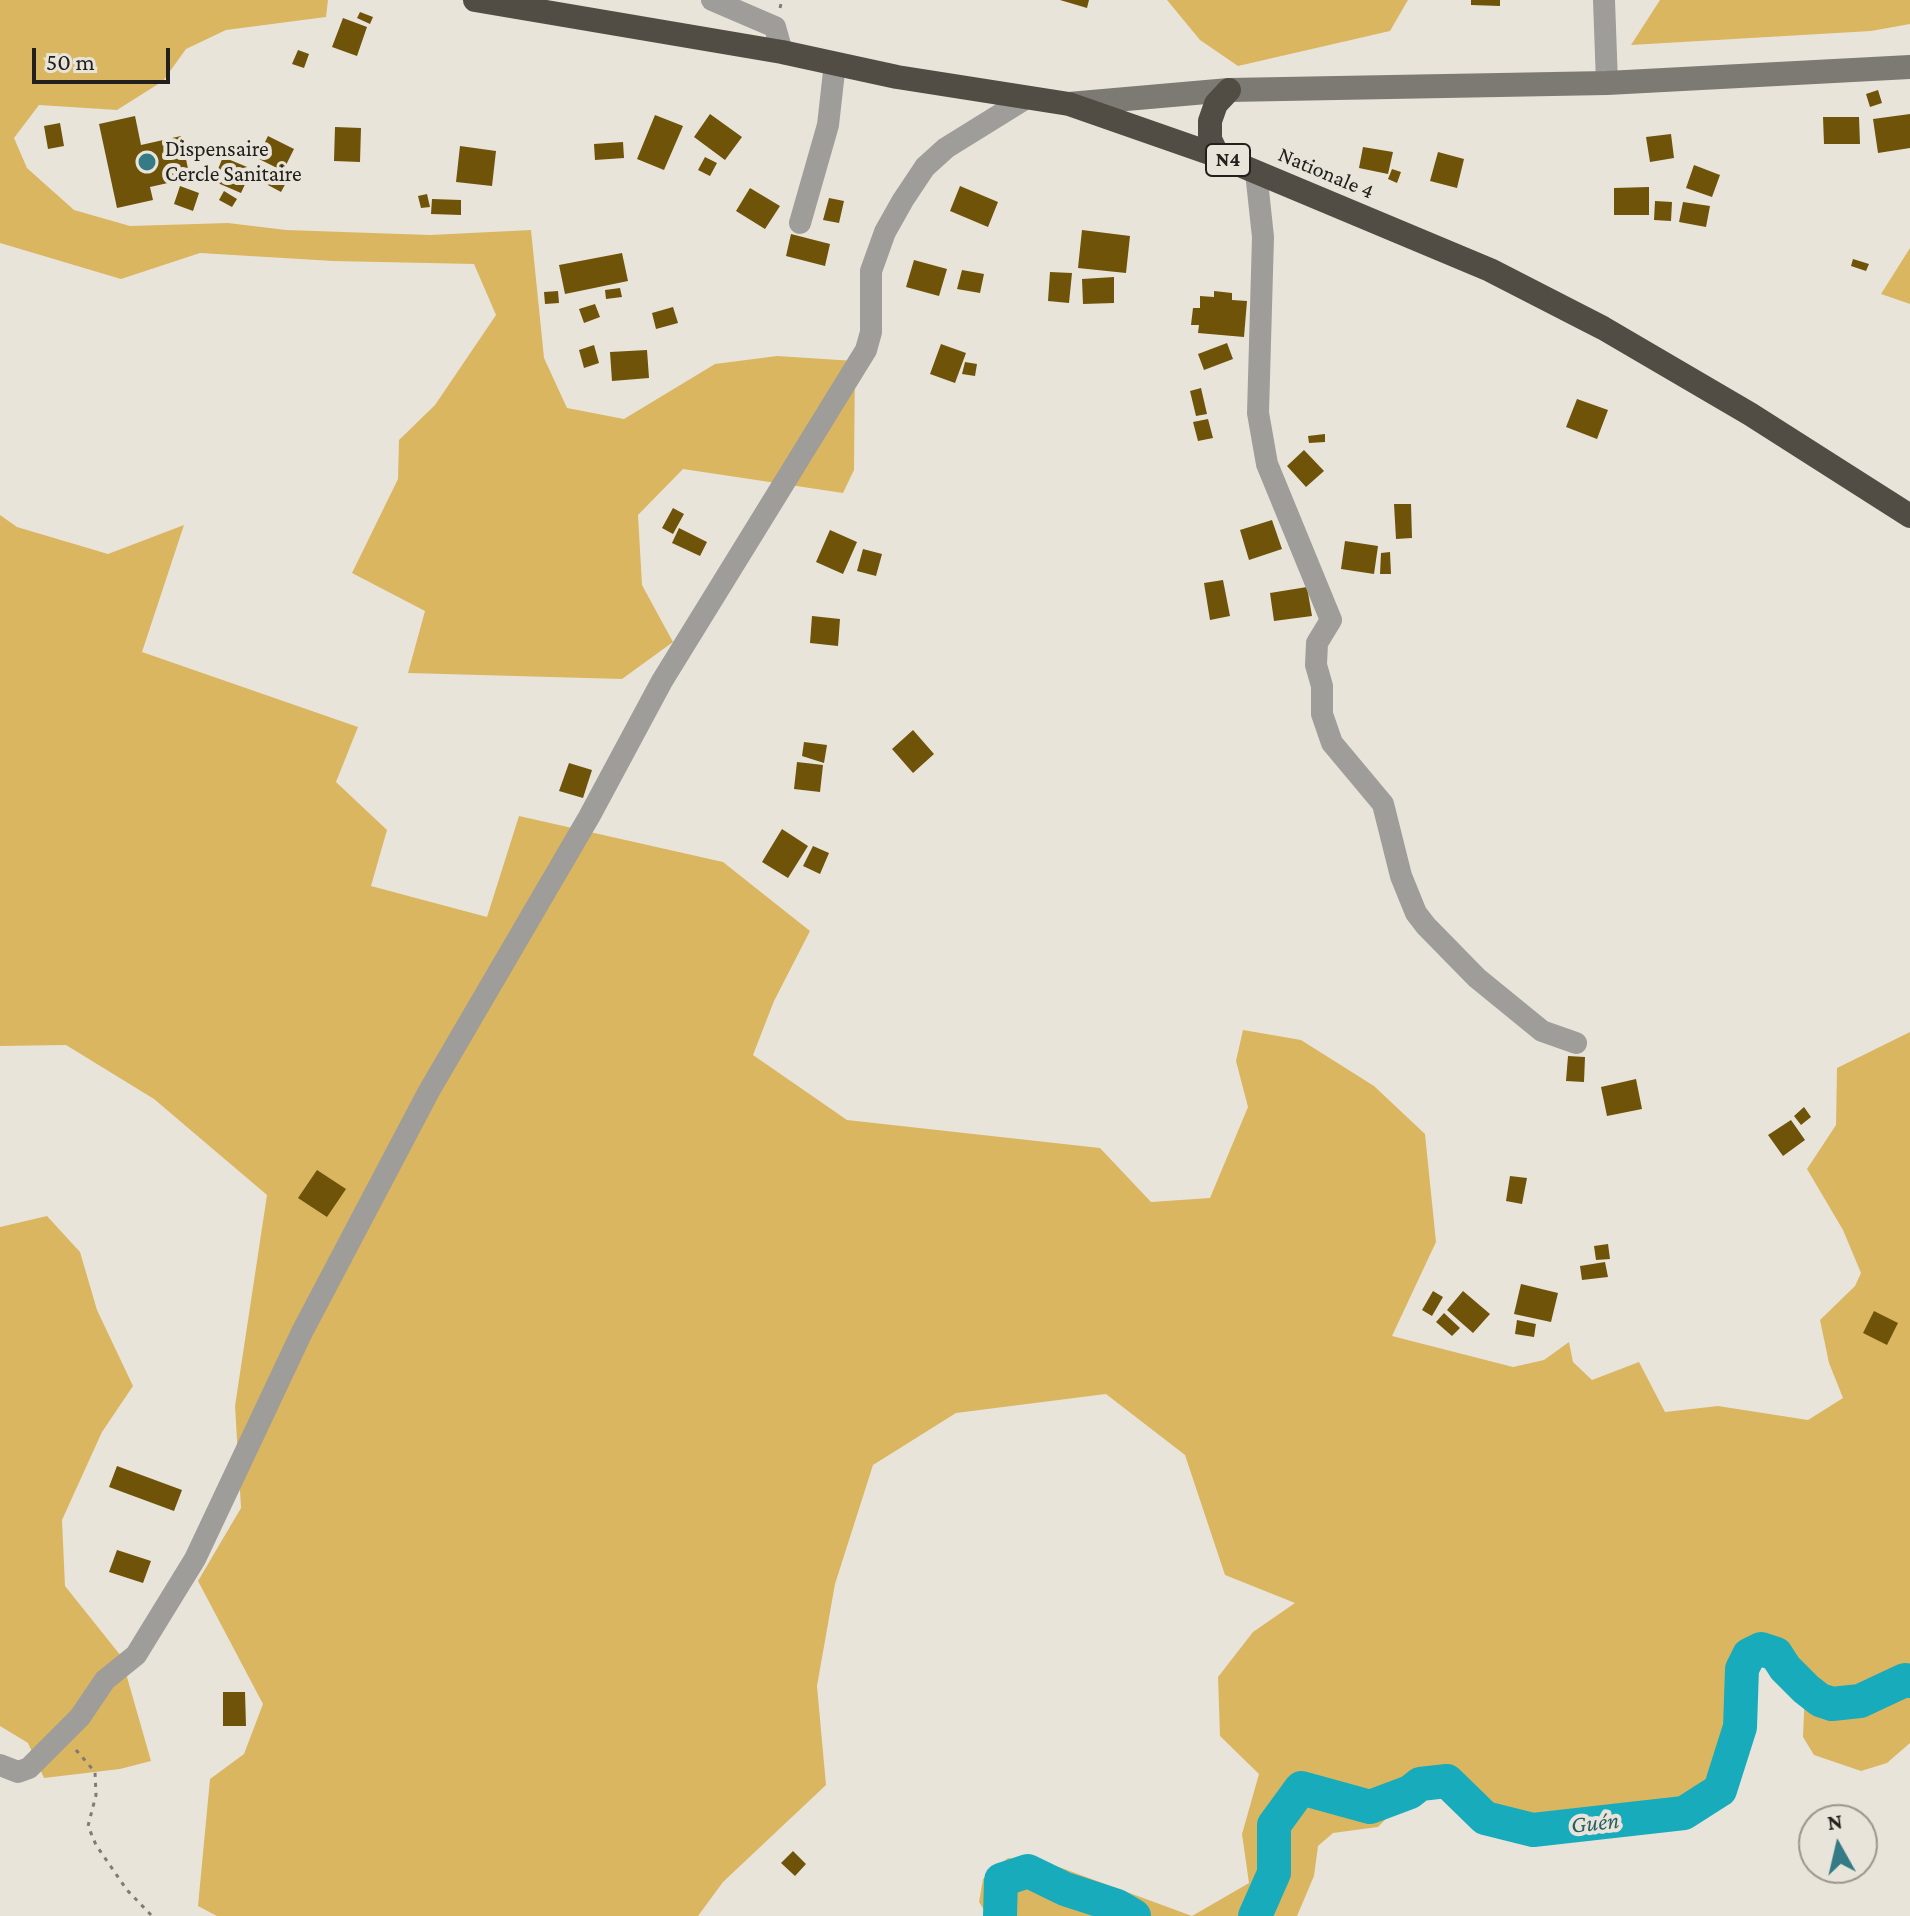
<!DOCTYPE html>
<meta charset="utf-8">
<style>
body{margin:0}
#map{position:relative;width:1910px;height:1916px;overflow:hidden;background:#e9e4da;font-family:"Crimson Pro",serif}
canvas{display:block}
.north{position:absolute;left:1798px;top:1804px;width:80px;height:80px;box-sizing:border-box;background:#e9e4da;border:2px solid #99968e;border-radius:50%;rotate:352deg;font-size:22px;font-weight:700;line-height:32px;text-align:center;color:#21201c}
.north::after{content:'';display:block;margin:auto;width:28px;height:36px;background:#347b85;clip-path:polygon(50% 0,100% 100%,50% 72%,0 100%)}
.scale{position:absolute;left:32px;top:48px;width:138px;height:36px;box-sizing:border-box;border:4px solid #21201c;border-top:0;padding-left:10px;font-size:24px;line-height:28px;white-space:nowrap;color:#21201c;-webkit-text-stroke:6px #e9e4da;paint-order:stroke}
</style>
<div id="map">
<canvas width="1910" height="1916"></canvas>
<div class="north">N</div>
<div class="scale">50 m</div>
</div>
<script>
const context = document.querySelector('canvas').getContext('2d');
context.lineJoin = 'round';
function paint(path, color) {
  context.fillStyle = color;
  context.fill(path, 'evenodd');
}
function shape(rows) {
  const path = new Path2D();
  for (const r of rows) {
    path.moveTo(r[0], r[1]);
    for (let i = 2; i < r.length; i += 2) path.lineTo(r[i], r[i + 1]);
  }
  return path;
}
function trace(path, color, width, dash) {
  context.strokeStyle = color;
  context.lineWidth = width;
  context.lineCap = dash ? 'butt' : 'round';
  context.setLineDash(dash || []);
  context.stroke(path);
}
function drawText(font, color, halo, rows, align = 'center') {
  context.font = font + ' "Crimson Pro",serif';
  context.lineWidth = 8;
  context.setLineDash([]);
  context.textBaseline = 'middle';
  context.strokeStyle = halo;
  context.fillStyle = color;
  for (const [text, x, y, turn = 0] of rows) {
    context.save();
    context.translate(x, y);
    context.rotate((+turn || 0) * Math.PI / 180);
    context.textAlign = isNaN(turn) ? turn : align;
    if (halo) context.strokeText(text, 0, 0);
    context.fillText(text, 0, 0);
    context.restore();
  }
}
paint(shape([
 [0,0,328,0,326,17,226,30,186,49,163,81,117,110,39,105,14,138,27,168,74,210,130,226,228,223,286,230,430,235,531,230,544,358,567,408,624,419,715,364,777,356,855,361,854,470,843,493,683,469,638,515,642,585,673,642,622,679,408,673,425,611,352,573,398,479,399,440,435,405,496,315,474,264,333,261,200,253,121,279,0,243],
 [1167,0,1408,0,1390,31,1238,66,1200,40],
 [1660,0,1910,0,1910,24,1871,31,1631,45],
 [1910,248,1910,304,1881,294],
 [0,515,17,527,108,554,184,525,142,652,358,727,336,782,387,830,371,886,487,917,519,816,723,862,810,931,774,1001,753,1055,847,1120,1100,1148,1151,1202,1210,1198,1248,1107,1236,1061,1243,1030,1301,1040,1374,1086,1425,1134,1436,1242,1392,1336,1513,1367,1544,1360,1569,1342,1573,1362,1592,1380,1639,1362,1665,1412,1718,1406,1808,1420,1843,1398,1829,1363,1820,1320,1855,1286,1861,1273,1843,1230,1807,1169,1836,1125,1837,1068,1910,1032,1910,1743,1887,1763,1861,1771,1814,1755,1803,1737,1805,1689,1785,1668,1776,1654,1761,1649,1749,1655,1742,1669,1740,1727,1720,1790,1684,1813,1533,1830,1485,1818,1447,1781,1420,1784,1378,1827,1333,1833,1318,1846,1314,1876,1297,1916,988,1916,979,1902,983,1879,1008,1858,1059,1867,1192,1916,1249,1883,1242,1834,1259,1774,1220,1736,1218,1677,1253,1632,1295,1603,1225,1575,1185,1455,1106,1394,956,1413,873,1465,835,1584,817,1686,826,1785,723,1882,698,1916,217,1916,198,1906,210,1779,244,1754,263,1704,198,1581,241,1508,235,1406,267,1195,154,1099,66,1045,0,1046],
 [47,1216,80,1252,97,1310,133,1386,102,1432,62,1520,65,1586,121,1656,151,1761,120,1769,44,1778,28,1743,0,1726,0,1227]
]), '#dbb661');
trace(shape([
 [1000,1916,1001,1880,1028,1871,1065,1889,1117,1906,1134,1916],
 [1255,1916,1274,1873,1274,1825,1301,1788,1370,1807,1410,1792,1420,1784,1447,1781,1485,1818,1533,1830,1684,1813,1720,1790,1740,1727,1742,1669,1749,1655,1761,1649,1776,1654,1785,1668,1806,1689,1820,1700,1832,1704,1860,1701,1905,1680,1910,1681]
]), '#18abbb', 34);
paint(shape([
 [1060,0,1089,0,1087,8],
 [1471,0,1500,0,1500,6,1471,5],
 [360,12,373,17,370,24,357,18],
 [343,18,367,27,357,56,332,47],
 [298,50,309,54,304,68,292,64],
 [1878,90,1882,103,1870,107,1866,94],
 [710,114,742,137,725,160,694,137],
 [1910,114,1910,148,1878,153,1873,119],
 [655,115,683,126,664,170,637,159],
 [135,116,141,145,181,136,190,178,150,187,153,200,117,208,99,124],
 [1823,117,1859,117,1860,144,1824,144],
 [60,123,64,146,48,149,44,126],
 [335,127,361,128,360,162,334,161],
 [1671,134,1674,158,1650,162,1646,137],
 [268,136,294,149,283,171,257,158],
 [623,142,624,158,595,160,594,144],
 [460,146,496,151,492,186,456,182],
 [1363,147,1393,152,1388,174,1359,168],
 [1438,152,1464,159,1457,188,1430,181],
 [223,157,252,169,241,193,213,181],
 [705,157,717,163,710,176,698,170],
 [1694,165,1720,175,1712,197,1686,188],
 [1392,169,1401,172,1397,183,1388,179],
 [274,171,288,179,281,192,266,184],
 [180,186,199,193,193,211,174,204],
 [960,186,998,202,988,227,950,211],
 [1649,187,1649,215,1614,215,1614,188],
 [750,188,780,206,765,229,736,211],
 [224,191,237,199,232,207,219,200],
 [427,194,430,207,421,208,418,196],
 [829,198,844,201,839,223,823,220],
 [432,199,461,200,461,215,431,214],
 [1655,201,1672,202,1671,221,1654,220],
 [1683,202,1710,206,1706,227,1679,222],
 [1082,230,1130,236,1126,273,1078,268],
 [791,234,830,244,825,266,786,256],
 [622,253,628,281,565,294,559,265],
 [1853,259,1869,264,1866,271,1851,266],
 [914,260,947,269,939,296,906,287],
 [962,270,984,274,980,293,957,289],
 [1050,272,1072,273,1069,303,1048,301],
 [1114,277,1114,303,1083,304,1082,279],
 [620,288,622,297,606,299,605,290],
 [558,291,559,303,545,304,544,292],
 [1214,291,1232,293,1232,300,1247,301,1244,337,1198,333,1199,325,1191,325,1193,308,1200,308,1200,296,1214,297],
 [595,304,600,317,584,323,579,309],
 [673,307,678,323,656,329,652,313],
 [1227,343,1233,359,1204,370,1198,354],
 [941,344,966,353,955,383,930,374],
 [594,345,599,363,584,368,579,350],
 [647,350,649,378,612,381,610,352],
 [965,362,977,364,975,376,962,374],
 [1201,388,1207,414,1196,416,1190,391],
 [1577,399,1608,410,1597,439,1566,427],
 [1208,419,1213,438,1198,441,1193,422],
 [1325,434,1325,442,1309,443,1308,436],
 [1304,450,1324,471,1306,487,1287,466],
 [1394,504,1411,504,1412,538,1396,539],
 [673,508,684,514,673,534,662,528],
 [1272,520,1282,549,1249,560,1240,530],
 [679,528,707,542,700,556,672,543],
 [830,530,857,542,843,574,816,562],
 [1345,541,1378,546,1374,574,1341,569],
 [863,549,882,554,876,576,857,571],
 [1390,552,1391,574,1380,574,1381,553],
 [1223,580,1230,616,1210,620,1204,583],
 [1307,587,1312,616,1274,621,1270,593],
 [812,616,840,619,838,646,810,643],
 [913,730,934,754,913,773,892,749],
 [804,742,827,745,824,763,802,756],
 [797,762,823,765,820,792,794,789],
 [569,763,592,770,583,798,559,791],
 [782,829,808,846,788,878,762,862],
 [813,846,829,853,820,874,803,866],
 [1568,1056,1585,1057,1584,1082,1566,1081],
 [1636,1079,1642,1109,1607,1116,1601,1087],
 [1804,1107,1811,1117,1801,1125,1794,1116],
 [1791,1120,1805,1140,1783,1156,1768,1135],
 [317,1170,346,1189,327,1217,298,1198],
 [1510,1176,1527,1178,1522,1204,1506,1201],
 [1608,1244,1610,1259,1596,1260,1594,1246],
 [1605,1262,1608,1277,1582,1280,1580,1266],
 [1521,1284,1558,1293,1551,1322,1514,1314],
 [1433,1291,1443,1297,1432,1316,1422,1310],
 [1463,1291,1490,1314,1473,1333,1447,1310],
 [1874,1311,1898,1323,1887,1345,1863,1333],
 [1444,1313,1460,1328,1452,1336,1436,1322],
 [1517,1320,1536,1324,1534,1337,1515,1334],
 [117,1466,182,1490,174,1511,109,1487],
 [117,1550,151,1561,143,1583,109,1572],
 [223,1692,245,1692,246,1726,223,1726],
 [793,1851,806,1864,795,1876,781,1863]
]), '#6e5309');
trace(shape([
 [780,8,782,0],
 [76,1750,95,1772,96,1795,88,1826,96,1845,127,1890,152,1916]
]), '#7e7b74', 3, [4, 6]);
trace(shape([
 [712,0,775,27,782,52],
 [1604,0,1607,83],
 [1256,172,1263,237,1258,413,1267,464,1331,620,1317,643,1316,665,1322,686,1322,714,1332,743,1383,804,1401,876,1416,913,1426,926,1477,978,1542,1031,1576,1043],
 [800,223,828,125,835,63],
 [0,1765,18,1772,29,1768,80,1717,105,1680,136,1655,195,1559,302,1332,429,1091,589,817,662,681,866,350,871,332,871,271,885,232,903,200,925,167,946,148,1025,99]
]), '#9f9d99', 22);
trace(shape([
 [1069,104,1229,90,1607,83,1910,67]
]), '#7d7a74', 24);
trace(shape([
 [475,0,782,52,897,77,1069,104,1218,156,1490,270,1603,328,1750,414,1910,516],
 [1218,156,1210,139,1210,121,1216,104,1229,90]
]), '#514d45', 24);
for (const [x, y, r, color] of [
 [147,162,10,"#347b85"]
]) {
  const dot = new Path2D();
  dot.arc(x, y, r, 0, 2 * Math.PI);
  context.fillStyle = color;
  context.fill(dot);
  trace(dot, '#e9e4da', 3);
}
for (const [x, y, w] of [
 [1228,160,44]
]) {
  const box = new Path2D();
  box.roundRect(x - w / 2, y - 16, w, 32, 6);
  context.fillStyle = '#e9e4da';
  context.fill(box);
  trace(box, '#21201c', 2);
}
drawText('bold 20px', '#21201c', null, [
 ["N4",1228,160]
]);
drawText('22px', '#21201c', '#e9e4da', [
 ["Dispensaire",165,149],
 ["Cercle Sanitaire",165,174]
], 'left');
drawText('22px', '#21201c', '#e9e4da', [
 ["Nationale 4",1326,173,23]
]);
drawText('italic 24px', '#2a5f66', '#e9e4da', [
 ["Guén",1595,1823,-6]
]);
</script>
